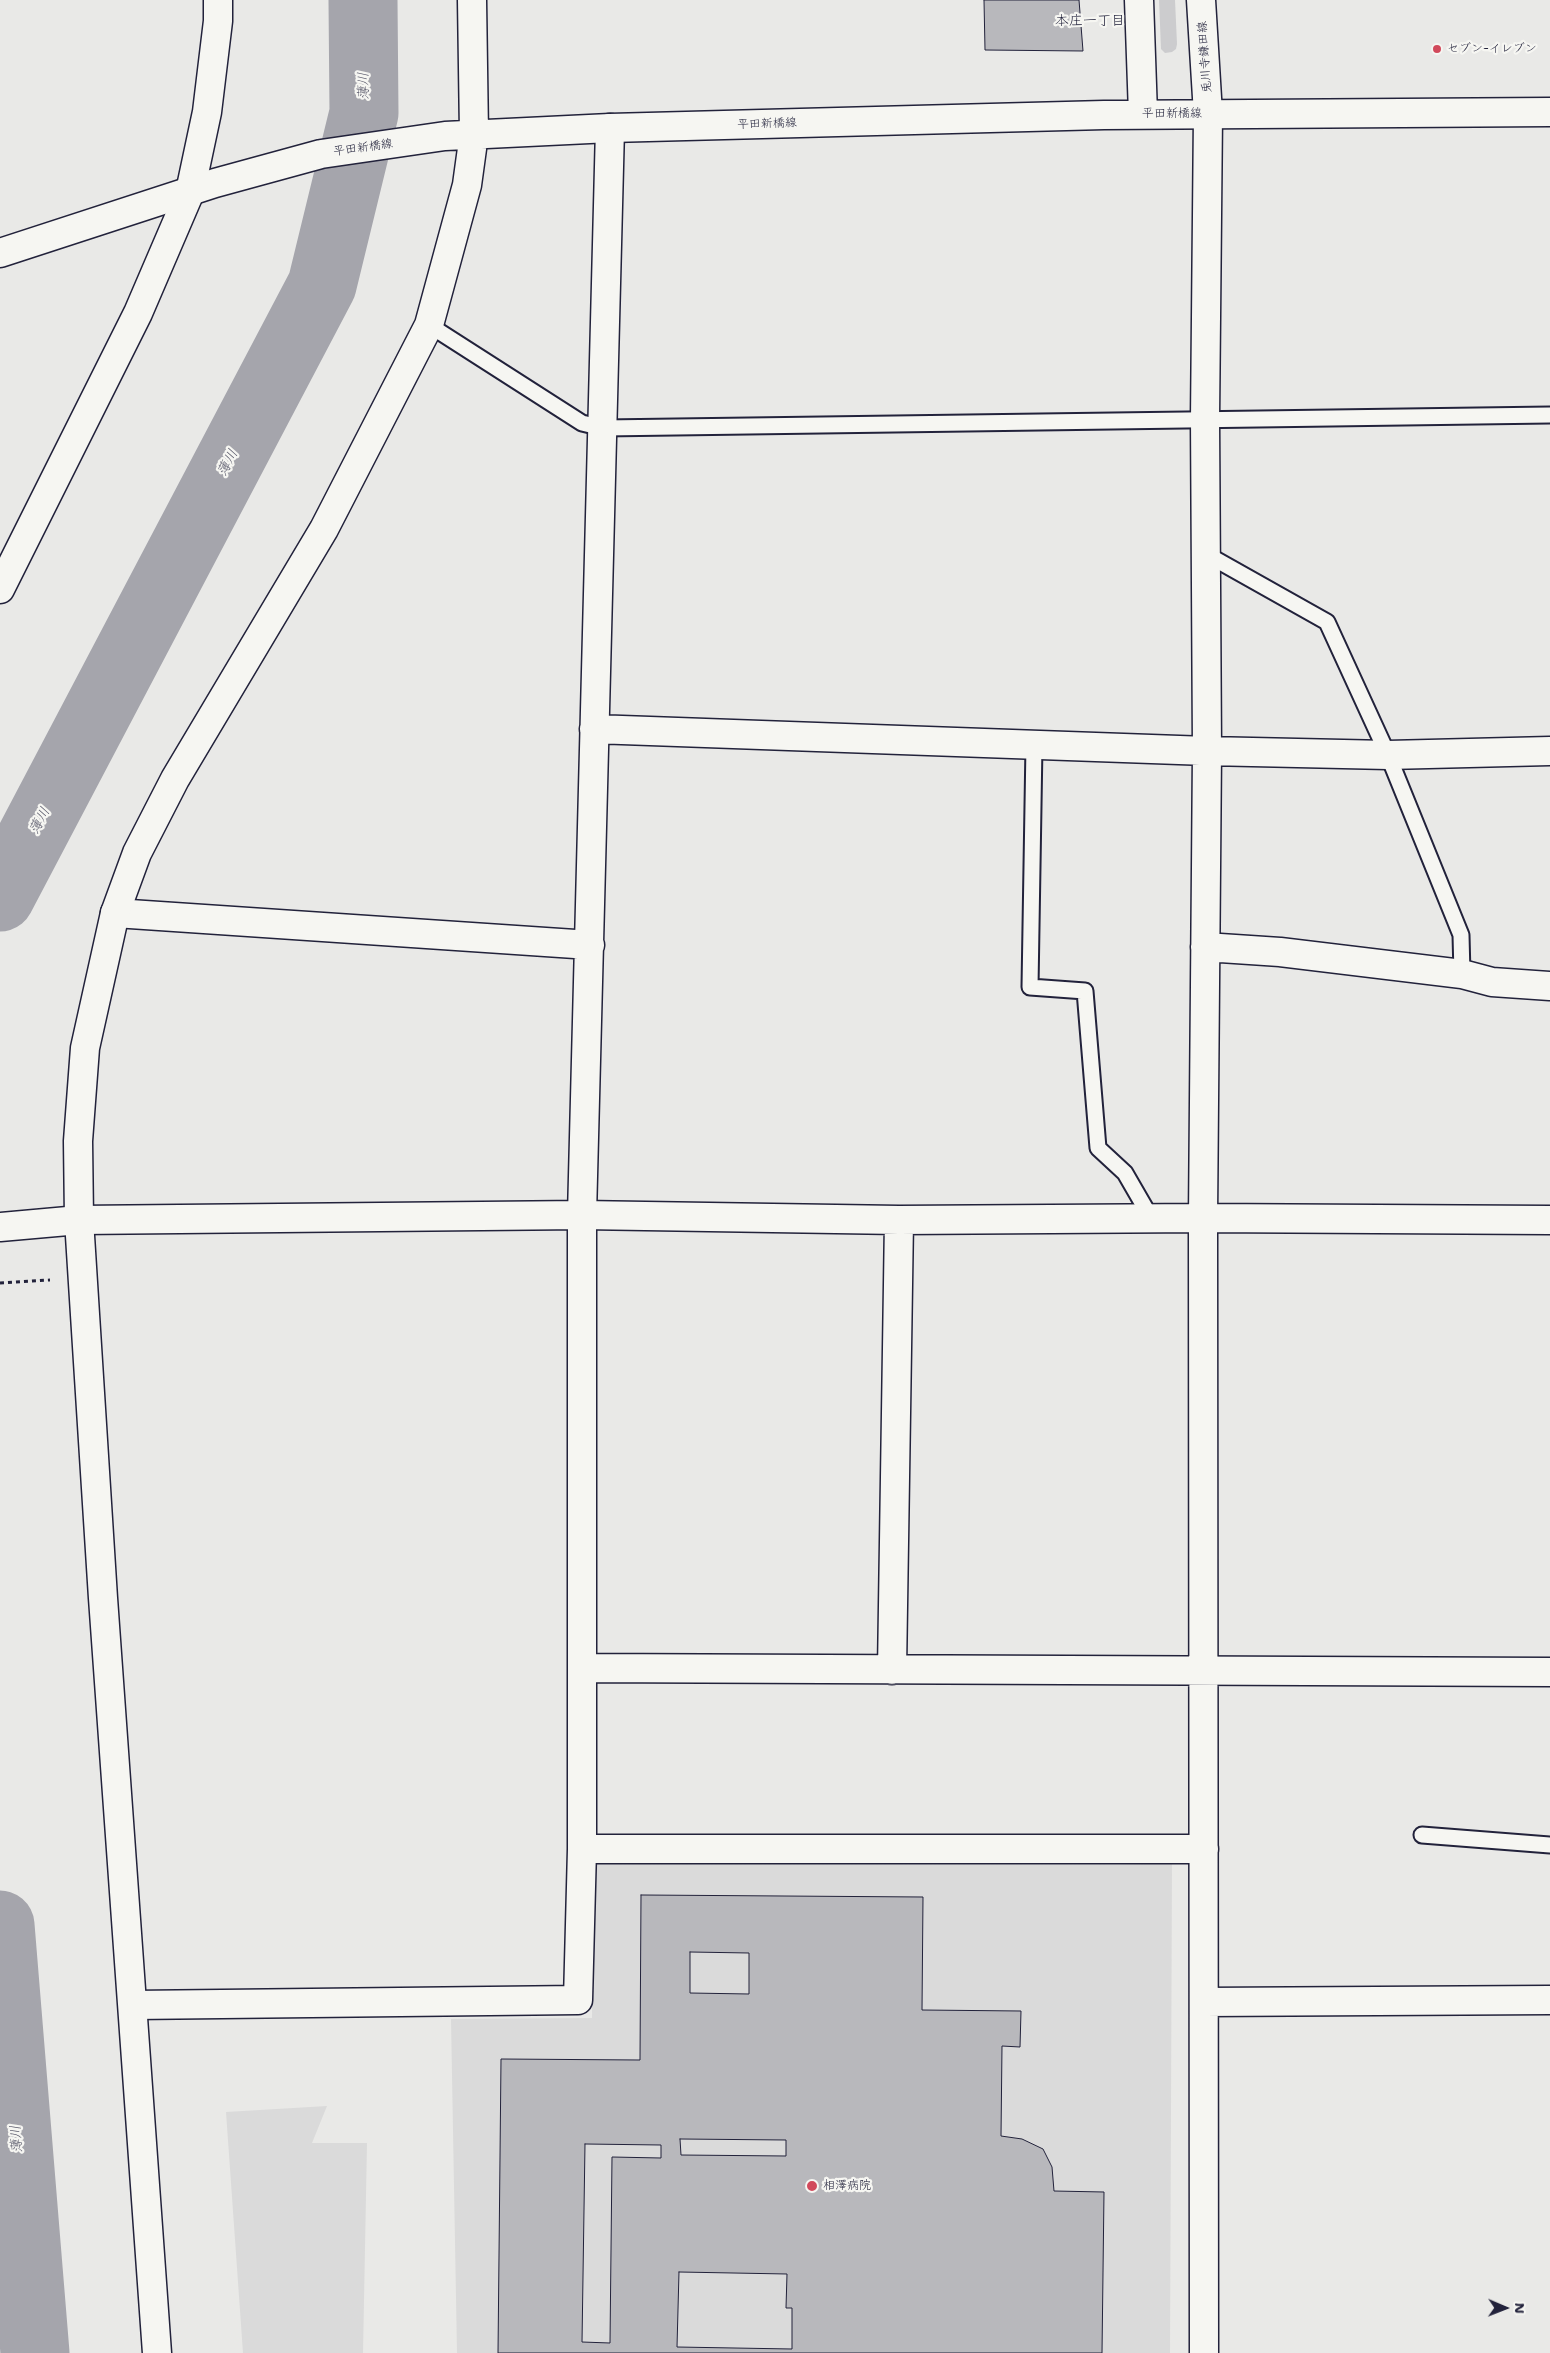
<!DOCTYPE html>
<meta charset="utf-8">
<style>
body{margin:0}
#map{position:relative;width:1550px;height:2353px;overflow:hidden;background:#e9e9e7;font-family:"Shantell Sans",sans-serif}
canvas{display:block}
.north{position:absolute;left:1480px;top:2283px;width:50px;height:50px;-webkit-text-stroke:4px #f6f6f2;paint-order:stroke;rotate:91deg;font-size:14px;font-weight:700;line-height:20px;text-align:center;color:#22223b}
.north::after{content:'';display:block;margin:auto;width:18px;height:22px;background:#22223b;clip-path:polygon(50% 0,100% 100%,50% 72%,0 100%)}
</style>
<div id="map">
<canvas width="1550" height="2353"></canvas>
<div class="north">N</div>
</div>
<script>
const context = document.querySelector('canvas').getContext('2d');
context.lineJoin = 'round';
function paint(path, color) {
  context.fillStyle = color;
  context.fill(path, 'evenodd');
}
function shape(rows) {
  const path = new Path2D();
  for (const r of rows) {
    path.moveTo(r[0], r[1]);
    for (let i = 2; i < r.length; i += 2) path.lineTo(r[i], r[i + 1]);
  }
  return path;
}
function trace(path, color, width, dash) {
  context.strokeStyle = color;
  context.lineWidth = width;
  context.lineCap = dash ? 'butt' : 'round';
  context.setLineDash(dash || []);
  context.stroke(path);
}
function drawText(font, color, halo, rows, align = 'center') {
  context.font = font + ' "Shantell Sans","Klee One",sans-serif';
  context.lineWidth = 4.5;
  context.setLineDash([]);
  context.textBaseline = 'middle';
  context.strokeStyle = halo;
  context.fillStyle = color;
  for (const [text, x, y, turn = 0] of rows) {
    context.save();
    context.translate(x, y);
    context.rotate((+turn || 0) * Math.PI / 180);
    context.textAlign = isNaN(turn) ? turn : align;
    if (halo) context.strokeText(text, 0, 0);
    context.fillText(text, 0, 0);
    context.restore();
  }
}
paint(shape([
 [1172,1863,1170,2353,457,2353,451,2019,592,2018,593,1864,1118,1865],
 [327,2106,312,2143,367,2143,363,2353,243,2353,226,2112]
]), '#dadada');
paint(shape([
 [1159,0,1175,0,1177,44,1176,49,1172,52,1165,53,1161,49]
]), '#ccccce');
trace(shape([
 [0,897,322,285,364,113,363,0],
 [0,1925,35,2353]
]), '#a5a5ac', 69);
const building = shape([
 [984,0,1079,0,1083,51,985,50,984,0],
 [641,1895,923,1897,922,2010,1021,2011,1020,2047,1002,2046,1001,2136,1022,2139,1043,2149,1052,2167,1054,2191,1104,2192,1102,2353,498,2353,501,2059,640,2060,641,1895],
 [690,1952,749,1953,749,1994,690,1993,690,1952],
 [680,2139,786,2140,786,2156,681,2155,680,2139],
 [585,2144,661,2145,661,2158,612,2157,610,2343,582,2342,585,2144],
 [679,2272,787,2274,786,2308,792,2308,792,2349,677,2347,679,2272]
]);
paint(building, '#b8b8bc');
trace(building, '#22223b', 1);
const lane = shape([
 [429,325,582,423,603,428,1550,415],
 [1206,554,1327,622,1388,755,1461,935,1462,974],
 [1034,745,1030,987,1085,991,1098,1148,1125,1173,1151,1218],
 [1422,1835,1550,1845]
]);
const street = shape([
 [0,589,138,313,190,192,207,112,218,21,218,0],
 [594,729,1207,751,1388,755,1550,751],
 [115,913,590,945],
 [1205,947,1280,952,1462,974,1492,982,1550,986],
 [0,1227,79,1220,582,1215,899,1220,1203,1218,1550,1220],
 [582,1668,1550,1672],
 [892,1670,899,1220],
 [582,1849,1204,1849],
 [1204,2002,1550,2000],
 [133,2005,578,2000,582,1849,582,1215,610,128],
 [1204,2353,1203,1218,1207,751,1205,419,1208,114]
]);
const secondary = shape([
 [1139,0,1143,114],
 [1201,0,1208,114],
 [0,253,215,183,321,154,445,136,610,128,1104,115,1550,112],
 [157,2353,103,1598,79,1220,78,1141,85,1048,115,913,137,853,175,779,324,529,429,325,467,185,474,134,472,0]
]);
trace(lane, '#22223b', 19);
trace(street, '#22223b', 31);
trace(secondary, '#22223b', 31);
trace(shape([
 [0,1283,50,1280]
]), '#22223b', 3, [4, 4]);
trace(lane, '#f6f6f2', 15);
trace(street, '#f6f6f2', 28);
trace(secondary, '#f6f6f2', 28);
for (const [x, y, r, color] of [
 [1437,49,5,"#d1495b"],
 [812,2186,6,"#d1495b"]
]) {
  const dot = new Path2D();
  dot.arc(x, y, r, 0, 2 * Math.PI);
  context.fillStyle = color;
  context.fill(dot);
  trace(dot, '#f6f6f2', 2);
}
drawText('12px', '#22223b', '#f6f6f2', [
 ["セブン-イレブン",1447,49],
 ["相澤病院",823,2186]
], 'left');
drawText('12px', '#22223b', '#f6f6f2', [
 ["兎川寺鎌田線",1205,57,-94],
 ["平田新橋線",1172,114],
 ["平田新橋線",767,124,-2],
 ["平田新橋線",363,148,-8]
]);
drawText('14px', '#22223b', '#f6f6f2', [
 ["本庄一丁目",1090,21]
]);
drawText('italic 14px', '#565668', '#f6f6f2', [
 ["薄川",364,86,-91],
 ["薄川",228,463,-62],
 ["薄川",40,821,-62],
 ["薄川",17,2139,-95]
]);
</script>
